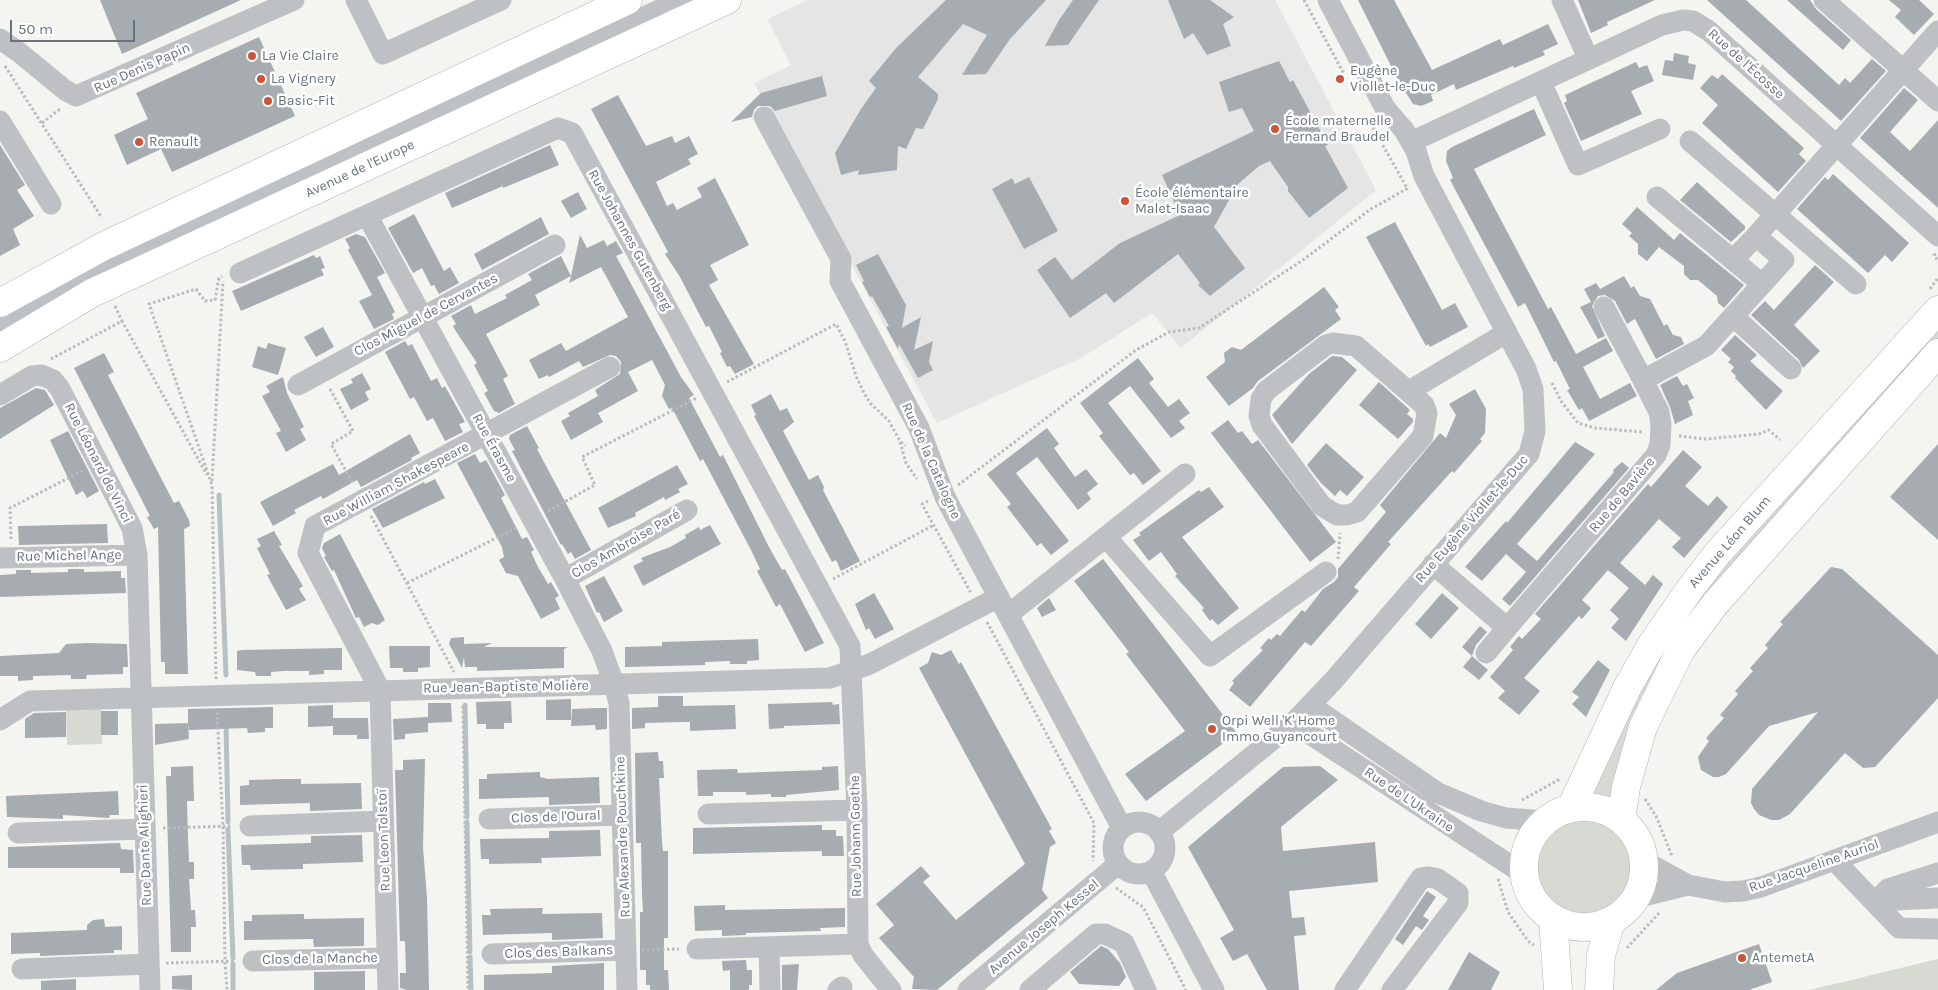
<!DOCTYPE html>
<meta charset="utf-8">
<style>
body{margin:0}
#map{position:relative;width:1938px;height:990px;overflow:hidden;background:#f4f4f1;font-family:Karla,sans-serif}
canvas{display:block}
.scale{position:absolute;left:10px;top:20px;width:125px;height:22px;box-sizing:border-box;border:2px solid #67747e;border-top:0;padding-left:6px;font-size:15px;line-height:18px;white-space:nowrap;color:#67747e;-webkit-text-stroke:4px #fff;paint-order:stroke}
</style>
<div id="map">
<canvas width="1938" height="990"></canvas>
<div class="scale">50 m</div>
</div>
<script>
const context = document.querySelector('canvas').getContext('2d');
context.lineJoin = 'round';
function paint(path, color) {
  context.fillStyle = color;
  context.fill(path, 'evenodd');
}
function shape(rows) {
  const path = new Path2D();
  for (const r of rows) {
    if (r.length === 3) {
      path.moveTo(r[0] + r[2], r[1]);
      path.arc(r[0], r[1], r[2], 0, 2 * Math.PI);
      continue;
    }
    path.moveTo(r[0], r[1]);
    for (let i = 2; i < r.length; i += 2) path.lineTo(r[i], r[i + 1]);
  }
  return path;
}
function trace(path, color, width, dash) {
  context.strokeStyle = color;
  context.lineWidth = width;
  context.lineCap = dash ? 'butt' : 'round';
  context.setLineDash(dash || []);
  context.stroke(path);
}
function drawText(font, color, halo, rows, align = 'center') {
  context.font = font + ' Karla,sans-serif';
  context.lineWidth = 5;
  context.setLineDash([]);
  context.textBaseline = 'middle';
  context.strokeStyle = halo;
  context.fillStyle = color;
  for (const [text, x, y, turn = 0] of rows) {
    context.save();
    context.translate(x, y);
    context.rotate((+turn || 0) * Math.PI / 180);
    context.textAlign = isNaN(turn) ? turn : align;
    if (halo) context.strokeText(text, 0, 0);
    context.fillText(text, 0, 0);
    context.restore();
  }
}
paint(shape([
 [808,0,1275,0,1376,190,1181,348,1152,313,1081,358,937,423,754,83,791,65,767,19]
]), '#e4e5e4');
paint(shape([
 [1938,322,1938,339,1713,590,1612,802,1587,793,1619,727,1689,603],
 [101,709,102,744,67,745,66,710],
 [1582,867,49],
 [1938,959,1938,990,1809,990,1843,982]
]), '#d6dad2');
trace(shape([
 [219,495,226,675],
 [465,705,467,817],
 [226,724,228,822],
 [467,822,470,952],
 [228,829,233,958],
 [470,957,471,990],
 [233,964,233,990]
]), '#b7c1c4', 5);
paint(shape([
 [100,0,241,0,122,54],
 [946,0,1046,0,1010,39,986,74,962,75,987,35,963,24,918,77,938,94,938,99,923,129,916,128,906,149,898,146,897,170,858,175,859,170,841,175,835,153,861,109,876,88,869,81,896,48],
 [1073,0,1099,0,1068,45,1045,46,1059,20],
 [1168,0,1210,0,1234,17,1223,24,1231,46,1207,55,1193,33,1184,39],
 [1358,0,1394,0,1432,70,1500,39,1503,45,1548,24,1558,44,1543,51,1545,55,1514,68,1513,66,1456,90,1454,84,1431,95,1433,101,1421,106,1413,104,1398,80],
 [1578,0,1655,0,1607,22,1608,25,1591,33],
 [1707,0,1746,0,1839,85,1845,78,1850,83,1872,59,1886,71,1841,121],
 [1787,0,1810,0,1816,9,1851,40,1843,50],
 [1889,0,1919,0,1934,14,1914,35,1895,17,1901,10],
 [259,37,295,116,172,172,161,149,127,165,114,135,148,119,136,93],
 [1674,53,1689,56,1688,63,1696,65,1693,80,1662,75,1665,60,1673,61],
 [1279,61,1290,82,1293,80,1315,121,1328,145,1325,146,1348,188,1309,218,1288,191,1288,187,1270,161,1259,166,1238,184,1214,227,1245,268,1243,270,1210,296,1198,285,1200,283,1178,254,1114,303,1106,293,1070,318,1037,270,1055,257,1072,280,1120,243,1180,215,1162,175,1254,131,1242,108,1229,112,1219,82],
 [1636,62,1639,68,1647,65,1654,81,1631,91,1642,114,1581,141,1564,103,1567,101,1565,95],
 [1722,74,1804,148,1799,154,1806,161,1778,192,1702,123,1718,105,1700,88,1712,75,1718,79],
 [822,76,827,96,775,111,770,106,758,106,754,110,752,117,731,122,761,93],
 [1904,88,1918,100,1890,132,1910,151,1938,120,1938,208,1860,138],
 [618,95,646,146,672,136,675,143,689,136,698,154,688,159,691,164,656,182,667,206,673,203,677,210,702,197,697,188,715,178,749,245,710,265,718,280,709,285,754,364,735,374,730,366,727,367,720,353,722,352,709,326,706,327,680,277,665,254,668,252,591,109],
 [1534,109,1546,135,1474,169,1548,309,1551,307,1576,354,1606,338,1613,351,1583,367,1600,399,1630,383,1637,396,1589,421,1582,408,1579,410,1567,390,1570,389,1556,361,1554,362,1525,303,1518,307,1450,180,1453,178,1446,161,1447,151,1452,147],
 [0,145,25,185,17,190,34,216,13,229,20,245,0,256],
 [550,145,559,165,503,188,503,186,452,208,445,193],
 [1833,174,1909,243,1892,262,1885,255,1868,273,1797,209,1825,177,1828,180],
 [1029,177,1058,231,1024,249,992,189,1012,178,1015,184],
 [1697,182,1745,226,1745,229,1731,242,1680,200],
 [578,192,587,209,571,218,561,201],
 [1637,207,1674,240,1680,233,1744,285,1724,308,1718,303,1717,296,1698,280,1690,280,1684,274,1684,266,1659,247,1647,261,1638,254,1638,244,1629,236,1632,233,1622,224],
 [414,214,444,271,450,267,459,283,439,294,434,285,431,286,422,268,413,273,388,228],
 [541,217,549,234,482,270,474,254],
 [1395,222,1442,310,1455,303,1468,327,1430,347,1428,344,1426,346,1366,237],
 [356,234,365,237,385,273,377,277,395,312,392,314,394,319,374,329,359,301,372,295,348,250,350,248,345,239],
 [580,235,587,248,604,240,607,246,616,241,623,253,616,256,681,377,694,395,689,398,720,457,723,455,769,547,782,570,785,569,824,643,805,652,780,604,776,607,757,571,760,569,752,552,703,459,700,461,672,408,669,409,662,396,665,385,652,360,628,372,638,391,598,413,603,422,571,440,561,421,570,416,568,413,598,396,595,390,620,374,621,362,616,356,610,355,583,367,579,361,549,377,548,375,539,379,529,360,561,343,566,351,628,317,601,267,569,283,571,276,535,295,540,305,486,334,508,376,503,379,515,404,499,413,494,411,484,393,488,391,474,365,477,363,457,333,453,326,456,324,451,316,471,305,475,314,507,298,505,295,532,280,528,274,561,256,571,276],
 [878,254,906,305,902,328,921,317,914,350,933,341,929,362,933,370,918,378,899,344,898,349,886,327,889,326,872,296,870,297,862,282,864,281,856,265],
 [314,255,316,258,320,256,325,268,321,269,324,275,241,311,232,291],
 [1815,265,1834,282,1794,325,1820,351,1803,368,1799,360,1751,315,1765,301,1774,310],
 [1624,276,1631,288,1634,286,1640,296,1650,299,1664,326,1667,324,1673,335,1681,337,1684,344,1656,359,1635,319,1627,324,1615,301,1605,295,1598,296,1592,306,1605,336,1598,339,1580,307,1591,302,1584,289,1596,283,1600,289],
 [1324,287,1339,307,1335,310,1341,319,1258,381,1253,388,1229,406,1206,377,1225,362,1224,353,1232,347,1241,350],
 [323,327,334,347,316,357,304,337],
 [1735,335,1757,355,1750,361,1783,391,1766,410,1735,378,1736,376,1731,371,1734,367,1728,362,1731,359,1721,350],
 [405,341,408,346,412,344,431,381,437,378,442,388,445,386,465,422,459,424,463,432,445,441,433,418,427,421,414,397,410,399,385,352],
 [268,343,286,348,278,375,252,367,258,346,266,349],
 [104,353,114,372,108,375,161,478,174,503,179,501,189,520,190,526,184,529,188,674,165,674,165,662,161,662,158,527,154,529,147,517,150,516,74,368],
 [1332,356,1342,357,1357,370,1292,444,1272,415,1309,374],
 [1138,358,1154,379,1149,383,1168,407,1179,399,1190,413,1179,421,1185,428,1171,438,1130,386,1108,403,1161,471,1143,485,1134,473,1130,475,1099,436,1103,433,1080,403],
 [362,373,371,389,365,392,369,400,351,410,340,389,353,383,351,379],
 [1677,376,1683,386,1687,384,1694,398,1688,401,1693,415,1675,424,1670,407,1660,385],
 [283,377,287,393,304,427,300,429,306,440,286,452,276,433,281,431,262,396,270,392,266,386],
 [1379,382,1410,410,1407,414,1413,419,1413,422,1398,439,1359,405],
 [36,388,45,390,54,405,0,439,0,408],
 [1475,389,1486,409,1485,433,1480,439,1482,441,1454,473,1452,471,1388,542,1391,544,1354,587,1359,591,1339,614,1311,646,1305,642,1250,707,1229,690,1234,683,1232,681,1263,650,1260,648,1269,638,1271,640,1277,634,1280,636,1302,610,1305,612,1323,589,1334,582,1338,577,1338,569,1386,512,1380,505,1440,433,1446,438,1456,415,1449,404],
 [771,394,780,411,787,408,794,422,783,431,809,480,818,475,824,487,823,490,860,561,841,571,836,560,832,562,754,416,756,415,751,405],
 [1228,420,1238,433,1242,431,1252,444,1258,440,1336,542,1310,562,1211,433],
 [527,426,539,448,537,449,591,550,575,559,571,552,568,554,562,544,561,545,512,451,515,450,509,439,510,435],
 [1047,428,1059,444,1054,448,1075,477,1086,469,1098,484,1087,493,1091,499,1078,510,1037,457,1016,473,1069,541,1051,555,1041,543,1037,546,1007,507,1011,504,987,474],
 [68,431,99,491,87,498,83,491,76,495,50,440],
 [410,434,420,453,411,458,412,460,361,487,357,480,323,499,321,496,294,510,296,513,273,526,260,502,333,464,339,475],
 [1575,442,1595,454,1517,544,1537,561,1614,472,1613,470,1622,462,1629,468,1510,606,1502,599,1526,572,1506,554,1482,581,1465,567,1506,521,1507,523],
 [1326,443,1364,477,1347,496,1340,490,1335,496,1321,483,1307,465],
 [1938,444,1938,540,1890,497],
 [1683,450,1702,467,1685,486,1708,506,1717,496,1728,507,1684,558,1672,547,1681,538,1659,519,1620,563,1645,585,1653,575,1663,584,1626,641,1611,628,1619,619,1610,610,1629,588,1608,570,1582,600,1591,608,1582,619,1579,616,1524,678,1540,691,1519,715,1498,698,1505,691,1490,677,1513,650,1510,647,1519,636,1522,639,1541,619,1535,614,1648,484,1651,487],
 [475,454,480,463,486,460,505,495,501,498,517,529,522,539,527,537,534,550,531,552,538,567,548,584,551,582,559,596,555,598,560,609,541,619,518,576,506,573,499,560,504,557,502,547,457,463],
 [677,465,688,484,678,489,680,492,665,500,664,497,635,513,636,516,608,528,598,508],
 [435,479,445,498,383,528,372,509,424,482,425,484],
 [1209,487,1224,507,1182,537,1239,608,1218,625,1212,619,1210,621,1202,610,1204,608,1175,576,1177,574,1161,552,1149,561,1133,540,1141,535,1139,533,1199,490,1201,492],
 [107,524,108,543,19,545,18,526],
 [710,525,721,544,643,586,633,566,643,561,641,558,670,547,686,538,685,535,699,527,700,530],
 [274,531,282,545,279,546,303,586,299,589,306,600,286,610,267,575,270,574,257,548,261,546,257,539],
 [340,534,385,620,378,625,372,623,364,627,359,617,356,618,334,570,332,571,324,557,326,556,322,548,324,543],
 [1103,559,1237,733,1146,801,1125,774,1185,731,1126,654,1129,652,1074,581],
 [1831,567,1842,569,1938,655,1938,698,1875,767,1863,768,1845,753,1790,814,1779,820,1771,820,1759,815,1754,809,1751,803,1752,789,1818,712,1769,726,1726,774,1719,777,1713,777,1701,770,1698,757,1709,741,1706,738,1724,718,1720,715,1738,694,1735,691,1753,671,1750,668,1768,648,1765,645,1783,624,1780,622],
 [68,569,84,569,84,572,121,571,121,578,125,578,126,593,0,597,0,575,16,574,16,570,31,570,31,573,68,572],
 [604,576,623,611,604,622,599,612,597,613,585,586],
 [874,593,894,629,875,639,869,628,866,630,855,604],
 [1442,593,1459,608,1431,639,1415,624],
 [1049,598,1056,610,1042,617,1037,608],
 [1480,626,1487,632,1476,645,1472,656,1488,670,1479,680,1463,667,1472,656,1462,647],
 [464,637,464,644,492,643,484,647,568,647,564,649,564,668,477,671,477,667,465,667,464,657,462,668,449,644,451,638],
 [758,639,759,660,747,661,747,664,730,664,730,661,705,662,705,665,625,667,625,647,662,646,662,642],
 [88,643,127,644,128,667,123,667,123,674,87,675,86,679,71,679,71,675,33,676,33,680,18,681,18,676,0,676,0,656,59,653,66,644],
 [389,646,430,646,430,667,418,668,418,672,403,672,403,668,390,668],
 [342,648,342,670,324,670,324,674,309,675,309,671,284,671,271,672,271,676,256,676,255,672,237,670,237,651,242,650],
 [951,650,959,664,961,662,1017,765,1052,829,1049,831,1056,843,1050,847,1042,890,1048,898,937,990,912,989,914,977,879,938,894,925,876,904,921,866,930,876,923,882,956,920,1025,864,919,668,928,663,932,652,941,655],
 [1598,660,1610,670,1586,717,1572,704,1579,697,1572,692],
 [658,696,683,696,683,706,735,705,736,729,690,731,690,722,683,722,645,723,645,728,632,729,632,708,658,707],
 [571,699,571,720,546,720,546,700],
 [511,701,512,723,504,723,504,729,486,729,486,724,477,724,476,702],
 [832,702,833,705,839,704,840,724,784,726,784,728,769,729,768,704],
 [428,703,451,703,452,722,428,723,428,732,405,734,405,739,394,740,393,719,428,717],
 [333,705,333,718,368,718,369,739,357,739,357,735,333,735,333,726,308,727,308,706],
 [273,707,273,728,265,728,265,732,248,733,247,728,188,730,188,709],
 [598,708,607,708,607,729,596,730,595,725,571,726,572,709],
 [101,711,118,711,118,735,101,735],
 [66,712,66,737,25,738,25,719,34,713],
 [188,723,189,739,155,745,155,724],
 [658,752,659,761,663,761,664,778,659,778,662,842,663,851,668,851,668,938,664,938,664,970,668,970,669,990,650,990,650,985,646,985,646,970,640,970,640,912,643,912,642,895,641,843,636,843,635,753],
 [425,759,423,847,427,898,429,990,407,990,400,988,400,973,406,973,405,941,400,941,395,770,403,770,403,760],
 [193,766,194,801,187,801,188,838,189,862,194,862,194,879,189,879,191,910,195,910,196,927,191,927,191,952,171,952,166,776,171,776,171,767],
 [838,766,839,790,786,795,786,797,771,797,771,794,746,795,746,792,713,792,713,796,698,796,697,770,737,769,738,773,764,772,822,770,822,767],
 [1320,766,1338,780,1281,827,1283,851,1375,842,1378,882,1289,891,1292,918,1304,917,1306,935,1294,936,1299,990,1267,990,1247,954,1233,961,1220,938,1234,930,1188,847,1283,767],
 [540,772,540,777,548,779,599,777,600,803,549,805,549,797,479,799,479,779,487,779,487,774],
 [283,779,301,779,301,784,361,783,362,809,310,811,310,803,240,805,240,786,249,785,249,780],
 [118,791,119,815,110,815,109,818,63,815,63,819,7,817,6,796],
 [822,825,822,830,836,830,836,836,843,836,844,856,822,856,822,851,693,854,693,828],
 [600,830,601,856,541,858,542,863,489,864,489,859,481,859,480,839,549,838,549,831],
 [362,835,363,862,303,864,303,869,251,870,250,865,242,865,241,845,311,843,311,836],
 [120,843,121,849,133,850,134,873,120,873,120,868,8,868,8,847],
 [1427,891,1436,897,1423,916,1429,920,1422,930,1416,926,1403,945,1395,939],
 [725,905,725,910,845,908,845,927,820,928,821,931,746,933,746,935,722,936,722,930,695,931,694,906],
 [543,908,542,914,602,913,603,938,552,940,552,933,483,935,482,915,491,915,490,909],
 [304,914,304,919,364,918,364,946,314,947,313,939,244,940,244,921,252,921,252,915],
 [104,919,105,927,122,926,122,950,114,950,114,953,40,956,40,953,11,954,11,933,87,930,87,925,93,920],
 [1759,944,1772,982,1749,990,1656,990,1677,973],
 [1101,946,1108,949,1120,963,1126,977,1119,986,1079,984,1070,972],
 [1469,952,1500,972,1491,990,1448,990],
 [746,960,747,970,752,970,752,985,749,985,749,990,730,990,730,970,723,971,722,961],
 [604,963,604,990,484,990,484,975,552,973,552,966],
 [799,964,797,990,782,990,782,965],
 [365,971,365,990,314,990,314,972],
 [192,975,192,990,172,989,172,976],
 [76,979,76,990,41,990,41,981]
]), '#a6acb0');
const major = shape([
 [0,303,104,246,628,0],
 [0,348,92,293,727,0],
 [1584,867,60],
 [1571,808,1627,688,1652,644,1690,589,1717,554,1938,310],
 [1621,819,1626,787,1643,727,1680,651,1715,604,1938,353],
 [1553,918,1558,990],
 [1599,990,1601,955,1611,921]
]);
trace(major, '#b1b5b8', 29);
trace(shape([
 [1304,0,1344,74],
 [5,66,102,218],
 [1368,119,1407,188],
 [42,123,60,109],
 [1936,254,1934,255,1938,261],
 [1930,289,1938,278],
 [115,306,122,321],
 [51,359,122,321,207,475],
 [727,382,836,324,845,341,856,376,864,393,870,403,889,421,900,441,905,446],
 [1552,383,1561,401,1578,423,1595,428,1643,432],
 [330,389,353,431,331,444,353,484],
 [1679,436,1706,439,1759,434,1769,430,1780,440],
 [900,442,906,463,917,479],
 [212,481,223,281],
 [958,485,1136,350,1169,332,1199,328,1303,260,1371,209,1410,187],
 [928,501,922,504,971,593],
 [548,511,595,485,582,457,697,398],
 [371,516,454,672],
 [11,539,10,508,84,470],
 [1338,559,1340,533],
 [833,579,934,525],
 [407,583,518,527],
 [987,622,1094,823,1093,861],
 [216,679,212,485,149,304,196,289,205,301,215,300,219,278,222,276],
 [463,706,468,990],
 [217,712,223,826,225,961,227,990],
 [1645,799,1656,816,1672,856],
 [1522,800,1560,779],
 [163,828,232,826],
 [1498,879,1508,912,1528,941,1534,945],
 [1116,888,1143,907,1186,990],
 [1627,948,1660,912],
 [642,950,679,949],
 [166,963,235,961]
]), '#b9bbbd', 3, [2.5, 2.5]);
trace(shape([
 [356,0,383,54,501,0],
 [1562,0,1588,58],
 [1824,0,1938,101],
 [0,39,20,53,65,90,76,96,294,0],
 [1541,82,1578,165,1660,129],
 [764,117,841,259,840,281,919,428,945,497,1122,828],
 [0,121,51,204],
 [1690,141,1856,284],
 [1411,142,1662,25,1683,20,1693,21,1709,31,1938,236],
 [1657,197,1762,284],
 [367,215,565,579,602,651,614,684,619,703,627,990],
 [1756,236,1938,31],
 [240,273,558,128,572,133,850,646,857,810,858,944,863,955,891,990],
 [1604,307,1643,380],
 [1733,316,1791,369],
 [0,324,121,258,681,0],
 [1333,343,1356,346,1424,405,1427,413,1423,436,1357,512,1347,515,1337,515,1322,506,1262,425,1259,416,1261,399,1266,391,1326,345,1333,343],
 [298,385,555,245],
 [1409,391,1506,333],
 [0,395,32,376,41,375,53,380,60,389,132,528,137,555,150,990],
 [1106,537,1210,656,1326,572],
 [0,558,137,555],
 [1433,564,1507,628,1656,455,1660,445,1661,424,1659,412,1643,380,1706,346,1784,260,1756,236,1733,260],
 [565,579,687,510],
 [1009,614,1185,474],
 [1486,653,1507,628],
 [1310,705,1438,793,1481,811,1506,818,1546,821],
 [0,720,30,701,830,678,870,664,999,597],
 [1293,723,1525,875],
 [708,814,857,810],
 [489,819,622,815],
 [1139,848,26],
 [250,826,383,821],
 [1159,832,1293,723,1333,681,1529,454,1535,431,1533,389,1526,369,1424,176,1416,151,1404,130,1385,108,1328,0],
 [18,833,145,829],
 [1834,860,1899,928,1938,929],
 [1644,861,1688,885,1725,892,1743,891,1761,887,1938,822],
 [1151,871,1214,990],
 [1635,898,1688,885],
 [1876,901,1888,889,1938,873],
 [1876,901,1938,898],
 [769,948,770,990],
 [697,949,858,944],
 [492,954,626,950],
 [253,961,387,958],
 [22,969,149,964],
 [388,990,380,690,308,553,315,526,610,367],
 [838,990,842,987],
 [968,990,1118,864],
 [1030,990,1096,934,1105,934,1124,943,1146,990],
 [1345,990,1421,878,1429,877,1438,879,1458,893,1458,903,1392,990]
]), '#bec1c4', 21);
trace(major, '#fff', 28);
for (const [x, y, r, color] of [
 [252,56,5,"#cb5439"],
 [261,79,5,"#cb5439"],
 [1340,79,5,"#cb5439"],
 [268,101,5,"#cb5439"],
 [1275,129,5,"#cb5439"],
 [139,142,5,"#cb5439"],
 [1125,201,5,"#cb5439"],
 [1212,729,5,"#cb5439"],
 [1742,958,5,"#cb5439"]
]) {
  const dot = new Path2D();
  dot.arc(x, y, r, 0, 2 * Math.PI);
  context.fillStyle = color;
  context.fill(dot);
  trace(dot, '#fff', 2);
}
drawText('14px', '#67747e', '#fff', [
 ["La Vie Claire",262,56],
 ["Eugène",1350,71],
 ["Viollet-le-Duc",1350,87],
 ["La Vignery",271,79],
 ["Basic-Fit",278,101],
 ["École maternelle",1285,121],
 ["Fernand Braudel",1285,137],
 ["Renault",149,142],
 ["École élémentaire",1135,193],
 ["Malet-Isaac",1135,209],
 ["Orpi Well 'K' Home",1222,721],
 ["Immo Guyancourt",1222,737],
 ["AntemetA",1752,958]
], 'left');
drawText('14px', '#67747e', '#fff', [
 ["Rue de l'Écosse",1746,64,42],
 ["Rue Denis Papin",142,68,-24],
 ["Avenue de l'Europe",360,169,-25],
 ["Rue Johannes Gutenberg",630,240,61],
 ["Clos Miguel de Cervantes",426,315,-28],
 ["Rue Érasme",494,448,61],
 ["Rue de la Catalogne",931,461,66],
 ["Rue Léonard de Vinci",98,463,63],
 ["Rue William Shakespeare",396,484,-28],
 ["Rue de Bavière",1622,495,-50],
 ["Rue Eugène Viollet-le-Duc",1472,519,-49],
 ["Avenue Léon Blum",1730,542,-49],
 ["Clos Ambroise Paré",626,544,-30],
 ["Rue Michel Ange",69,556,-1],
 ["Rue Jean-Baptiste Molière",506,687,-1],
 ["Rue de L'Ukraine",1409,800,34],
 ["Clos de l'Oural",556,817,-2],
 ["Rue Johann Goethe",856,836,-91],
 ["Rue Alexandre Pouchkine",623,837,-92],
 ["Rue Leon Tolstoï",384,840,-92],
 ["Rue Dante Alighieri",145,845,-92],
 ["Rue Jacqueline Auriol",1814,866,-19],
 ["Avenue Joseph Kessel",1044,927,-40],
 ["Clos des Balkans",559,952,-2],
 ["Clos de la Manche",320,959,-1]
]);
</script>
